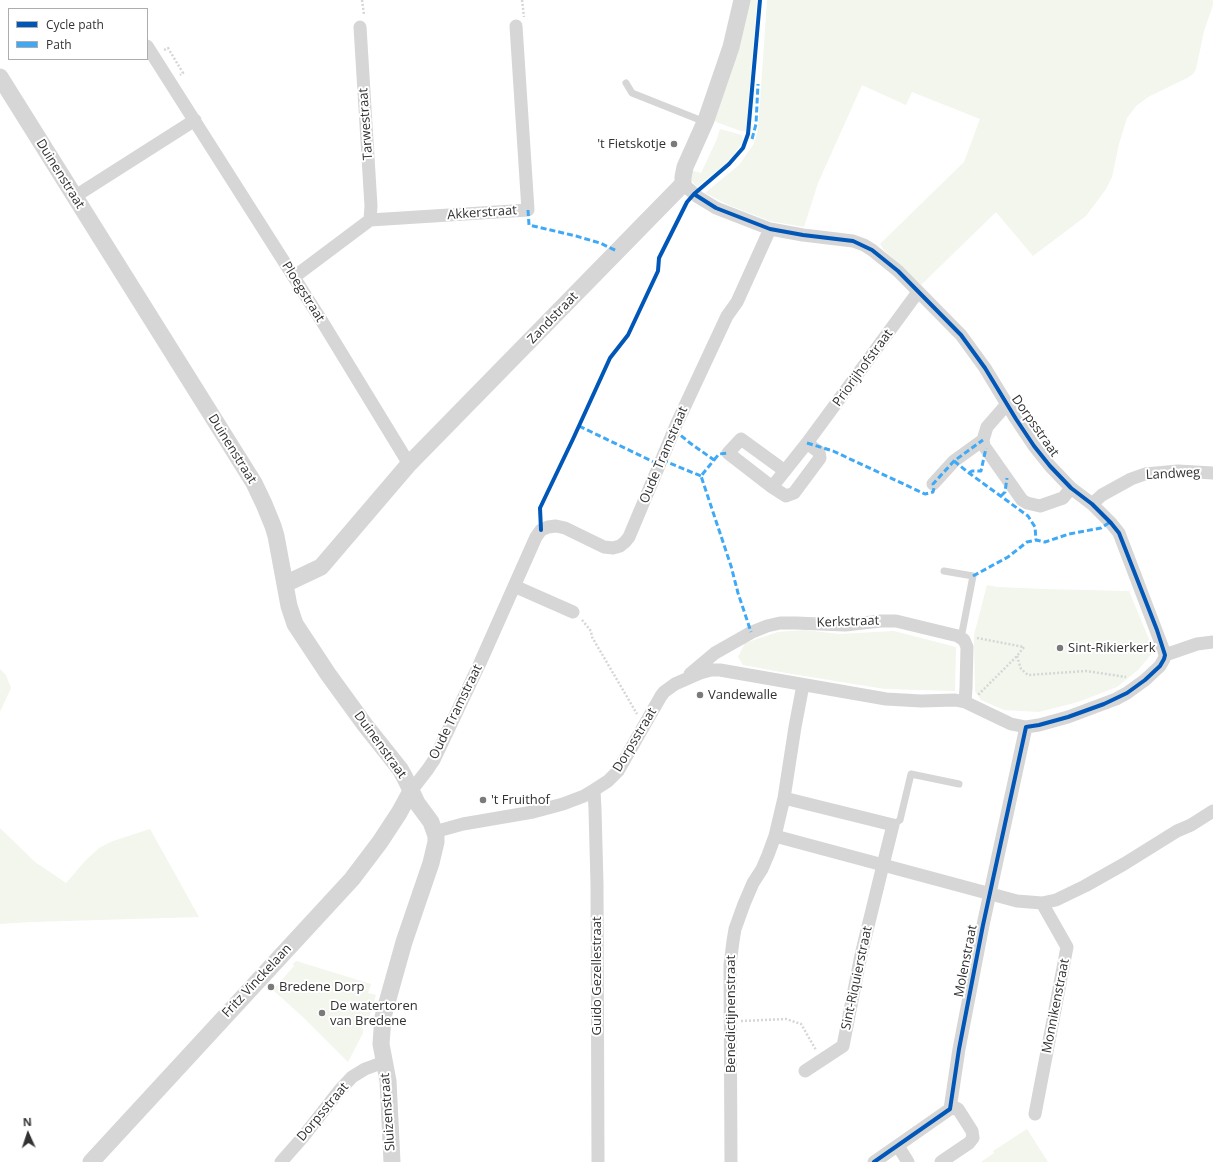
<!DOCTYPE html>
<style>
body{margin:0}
#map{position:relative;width:1213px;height:1162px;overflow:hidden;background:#fff;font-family:"Open Sans",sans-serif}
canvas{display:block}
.legend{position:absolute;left:8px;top:8px;width:140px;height:52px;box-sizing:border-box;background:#fff;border:1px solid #adadad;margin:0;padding:5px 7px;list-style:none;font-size:12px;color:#323232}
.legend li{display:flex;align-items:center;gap:8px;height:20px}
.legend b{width:20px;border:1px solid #adadad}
.north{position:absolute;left:8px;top:1114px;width:40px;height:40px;-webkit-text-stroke:3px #fff;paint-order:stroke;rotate:357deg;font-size:11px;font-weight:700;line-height:16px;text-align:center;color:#323232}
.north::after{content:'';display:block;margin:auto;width:14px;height:18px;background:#323232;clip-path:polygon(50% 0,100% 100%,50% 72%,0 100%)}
</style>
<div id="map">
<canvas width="1213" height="1162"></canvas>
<ul class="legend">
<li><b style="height:5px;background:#0057b8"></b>Cycle path</li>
<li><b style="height:5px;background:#3fa9f5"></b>Path</li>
</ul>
<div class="north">N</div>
</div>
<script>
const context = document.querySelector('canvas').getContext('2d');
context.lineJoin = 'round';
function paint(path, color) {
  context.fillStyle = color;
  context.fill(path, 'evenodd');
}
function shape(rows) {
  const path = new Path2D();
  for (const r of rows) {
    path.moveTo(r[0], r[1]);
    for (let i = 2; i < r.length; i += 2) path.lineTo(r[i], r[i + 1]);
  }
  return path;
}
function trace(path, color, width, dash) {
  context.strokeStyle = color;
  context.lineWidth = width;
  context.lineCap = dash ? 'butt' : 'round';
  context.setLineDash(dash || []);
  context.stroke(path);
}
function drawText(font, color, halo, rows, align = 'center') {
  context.font = font + ' "Open Sans",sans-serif';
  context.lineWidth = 4;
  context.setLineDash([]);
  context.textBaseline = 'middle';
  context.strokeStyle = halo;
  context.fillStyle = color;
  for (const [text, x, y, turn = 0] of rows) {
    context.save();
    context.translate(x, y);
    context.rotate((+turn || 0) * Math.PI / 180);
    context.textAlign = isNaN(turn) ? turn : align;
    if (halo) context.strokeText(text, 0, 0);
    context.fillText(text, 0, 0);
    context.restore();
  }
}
paint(shape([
 [748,0,757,0,746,131,741,131,716,122,713,117],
 [767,0,1213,0,1213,5,1204,31,1196,69,1193,74,1187,78,1148,97,1136,106,1127,118,1119,144,1112,177,1106,189,1086,216,1033,256,996,212,921,285,884,250,880,244,964,162,980,119,912,92,906,105,862,85,818,183,804,227,770,221,731,206,705,193,739,165,753,145,757,134,760,102],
 [720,129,742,135,743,141,734,155,723,166,697,187,693,182,690,175,690,170,701,173,717,139],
 [987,585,997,587,1043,589,1129,591,1154,651,1138,670,1117,687,1078,702,1039,712,1004,710,981,700,975,691,974,635],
 [804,630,839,634,894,631,956,647,955,691,885,689,792,674,743,665,738,657,745,643,778,632],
 [0,669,6,675,11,688,0,712],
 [0,828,35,862,66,883,85,861,99,848,113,841,150,829,199,917,31,922,0,924],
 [296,961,371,984,368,993,376,995,369,1018,365,1020,363,1019,360,1025,363,1029,363,1033,348,1062,304,1018,273,990,294,966,293,964],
 [1027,1129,1048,1162,981,1162,994,1153,993,1151]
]), '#f2f6ed');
trace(shape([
 [362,0,364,15],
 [522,0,524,17],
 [164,50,168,48,183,73,180,75],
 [582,620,591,631,592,637,637,714],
 [977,638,1024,647,1017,656,978,695],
 [1017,656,1021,669,1028,675,1086,671,1126,677],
 [741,1021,786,1019,801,1024,816,1050]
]), '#d6d6d6', 2.5, [2, 2]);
trace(shape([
 [626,83,632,93,705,122],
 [944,571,973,576,961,638],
 [893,825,900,820,911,774,959,784]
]), '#d6d6d6', 7);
trace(shape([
 [360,27,371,206,370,220],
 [147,46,323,323,409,464],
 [74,197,195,120],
 [294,277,370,220,528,210,516,26],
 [1007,404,987,427,983,440,984,446,1022,500,1027,503,1040,506,1063,498,1071,488],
 [785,471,741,439,728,453,772,487,786,496,794,493,820,458,819,452,807,443],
 [933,484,954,461,983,440],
 [772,487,807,443,918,292],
 [1092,504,1102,495,1131,479,1145,474,1178,471,1213,473],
 [514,586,573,612],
 [1165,655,1197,644,1213,642],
 [690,674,715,653,752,632,767,626,780,623,796,623,845,625,881,621,896,621,958,636,964,640,967,647,966,688,965,702],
 [594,790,595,809,597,884,598,1162],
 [411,791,428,769,434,760,480,663,536,537,541,530,548,527,556,526,565,528,604,547,613,548,620,546,625,542,629,537,677,423,727,316,737,302,770,229],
 [434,832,463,824,533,812,563,804,584,796,594,790,608,781,618,771,661,696,664,692,675,684,700,673,711,670,720,670,886,699,921,701,955,700,965,702,1011,724,1026,727,1039,725,1068,717,1116,699,1127,693,1145,680,1160,666,1164,659,1165,655,1162,646,1119,533,1111,523,1092,504,1071,488,1050,466,1034,446,1016,419,985,368,961,335,898,271,872,250,864,245,853,241,803,235,770,229,716,208,698,197,683,184],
 [775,836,883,865,893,825,784,798],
 [805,1071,843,1046,861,955,883,865,1017,901,1042,903,1056,900,1085,886,1124,864,1177,831,1191,825,1213,811],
 [950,1109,959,1049,983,925,1026,727],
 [1035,1114,1067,947,1042,903],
 [898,1146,908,1162],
 [281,1162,303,1137,339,1091,352,1077,365,1069,384,1062],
 [731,1162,730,965,733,941,735,929,744,904,753,883,762,869,768,855,775,836,784,798,795,727,803,685],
 [874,1162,950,1109,956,1108,958,1109,972,1131,973,1138,969,1143,941,1162]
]), '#d6d6d6', 13);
trace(shape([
 [0,77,254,483,264,504,273,526,276,536,289,606,295,624,328,674,365,725,400,769,405,778,417,803,431,822,436,836,436,842,431,863,404,942,383,1017,381,1044,388,1081,392,1162],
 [285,584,321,567,409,464,683,184,683,177,685,167,706,120,731,47,742,0],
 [91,1162,352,879,380,842,399,813,411,791]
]), '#d6d6d6', 17);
trace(shape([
 [752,139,756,124,758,84],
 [528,210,529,225,576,236,600,243,617,251],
 [579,426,660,465],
 [674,430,690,443,714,460,701,476,731,566,738,593,751,632],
 [807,443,833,451,925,494,933,492,934,488,933,484,954,461,983,440],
 [662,460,701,476],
 [714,460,719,454,728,453],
 [954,461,969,473,1028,516,1035,527,1036,540],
 [969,473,972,471,981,471,986,448],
 [1001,496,1005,492,1007,478],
 [973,576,1008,557,1027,542,1036,540,1045,542,1069,534,1101,528,1110,522]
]), '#3fa9f5', 3, [6, 3]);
trace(shape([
 [694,194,716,208,770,229,803,235,853,241,872,250,898,271,961,335,985,368,1016,419,1034,446,1050,466,1071,488,1092,504,1111,523,1119,533,1157,630,1165,655,1164,659,1160,666,1145,680,1127,693,1104,704,1068,717,1039,725,1026,727,983,925,959,1049,950,1109,874,1162],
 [541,530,540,508,573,439,610,358,628,335,658,271,659,258,687,202,694,194,729,164,743,148,748,134,760,0]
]), '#0057b8', 4);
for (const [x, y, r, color] of [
 [674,144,4,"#7a7a7a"],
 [1060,648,4,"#7a7a7a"],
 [700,695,4,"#7a7a7a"],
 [483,800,4,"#7a7a7a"],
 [271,987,4,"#7a7a7a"],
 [322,1013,4,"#7a7a7a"]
]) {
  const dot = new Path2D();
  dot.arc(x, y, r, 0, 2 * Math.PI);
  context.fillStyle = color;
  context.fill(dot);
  trace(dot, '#fff', 1.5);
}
drawText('13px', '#323232', '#fff', [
 ["Tarwestraat",366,124,-94],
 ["Duinenstraat",60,174,58],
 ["Akkerstraat",482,213,-4],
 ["Ploegstraat",303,292,58],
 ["Zandstraat",553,318,-46],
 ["Priorijhofstraat",863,368,-54],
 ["Dorpsstraat",1035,426,55],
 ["Duinenstraat",232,449,58],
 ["Oude Tramstraat",664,455,-67],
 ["Landweg",1173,474,-3],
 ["Kerkstraat",848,622,-2],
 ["Oude Tramstraat",456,712,-64],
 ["Dorpsstraat",635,740,-59],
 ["Duinenstraat",380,745,54],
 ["Molenstraat",966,961,-79],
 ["Guido Gezellestraat",597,976,-90],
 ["Sint-Riquierstraat",857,978,-78],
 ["Fritz Vinckelaan",257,981,-47],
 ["Monnikenstraat",1056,1006,-79],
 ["Benedictijnenstraat",731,1014,-90],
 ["Dorpsstraat",323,1112,-50],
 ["Sluizenstraat",388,1112,-94]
]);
drawText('13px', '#323232', '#fff', [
 ["'t Fietskotje",666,144,"right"],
 ["Sint-Rikierkerk",1068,648],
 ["Vandewalle",708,695],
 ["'t Fruithof",491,800],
 ["Bredene Dorp",279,987],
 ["De watertoren",330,1006],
 ["van Bredene",330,1021]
], 'left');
</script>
